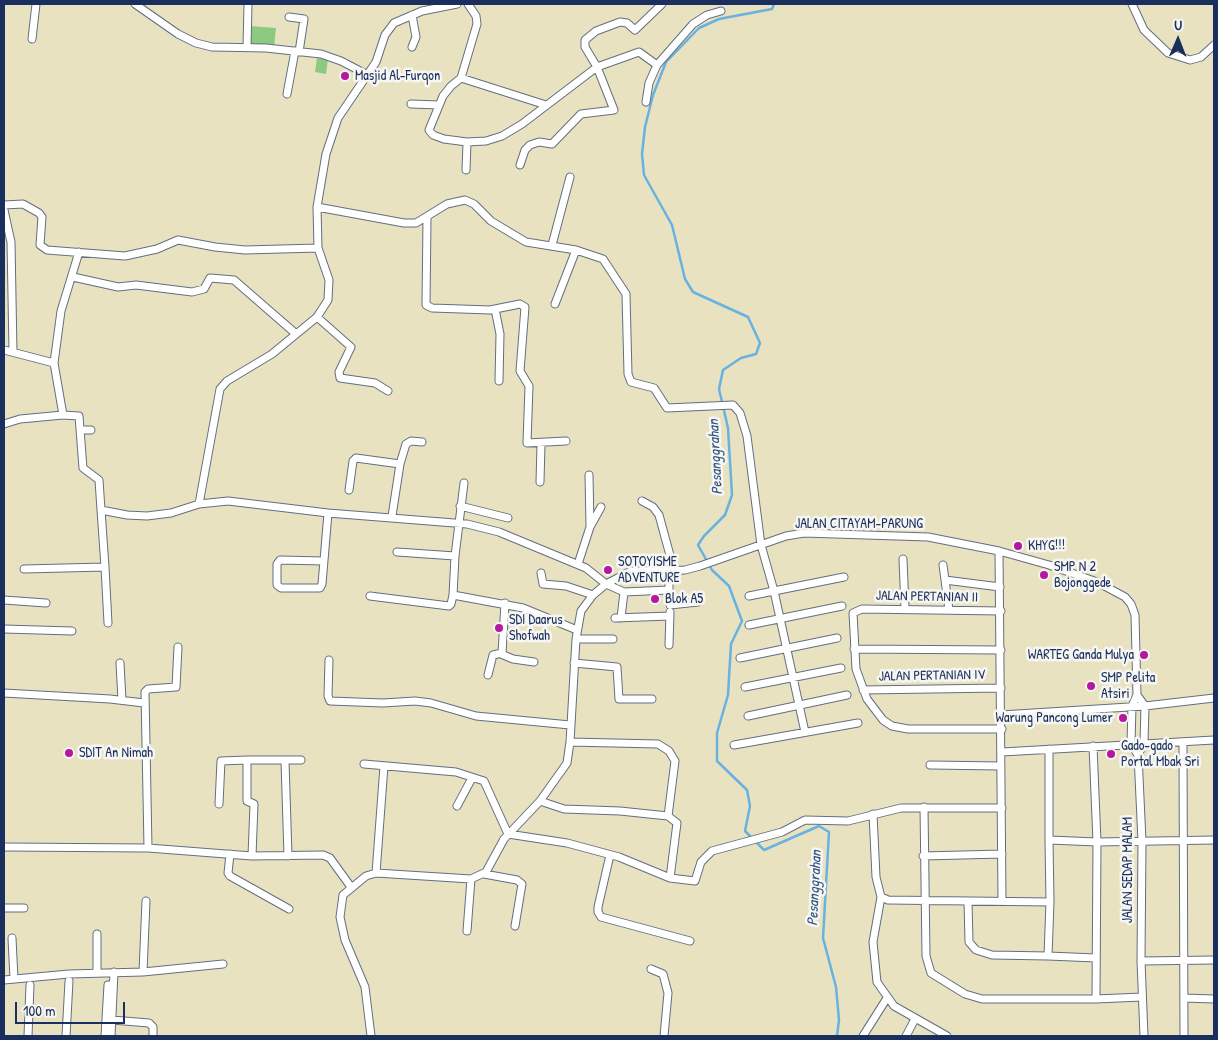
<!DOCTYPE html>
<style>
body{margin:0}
#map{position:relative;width:1218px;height:1040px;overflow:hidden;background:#e9e2c1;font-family:"Patrick Hand",sans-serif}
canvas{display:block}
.frame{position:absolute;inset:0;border:5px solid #1b2f5e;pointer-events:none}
.north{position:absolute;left:1153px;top:15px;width:50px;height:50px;-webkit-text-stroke:4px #f6f6f2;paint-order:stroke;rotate:1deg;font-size:14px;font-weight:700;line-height:20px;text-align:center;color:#1b2f5e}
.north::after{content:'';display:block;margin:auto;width:18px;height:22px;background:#1b2f5e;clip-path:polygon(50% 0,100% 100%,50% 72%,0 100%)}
.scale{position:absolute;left:15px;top:1002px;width:110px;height:22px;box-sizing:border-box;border:2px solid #1b2f5e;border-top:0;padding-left:6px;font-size:15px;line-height:18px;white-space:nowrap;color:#1b2f5e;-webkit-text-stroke:4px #f6f6f2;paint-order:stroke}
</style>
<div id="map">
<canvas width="1218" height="1040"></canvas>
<div class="frame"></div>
<div class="north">U</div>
<div class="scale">100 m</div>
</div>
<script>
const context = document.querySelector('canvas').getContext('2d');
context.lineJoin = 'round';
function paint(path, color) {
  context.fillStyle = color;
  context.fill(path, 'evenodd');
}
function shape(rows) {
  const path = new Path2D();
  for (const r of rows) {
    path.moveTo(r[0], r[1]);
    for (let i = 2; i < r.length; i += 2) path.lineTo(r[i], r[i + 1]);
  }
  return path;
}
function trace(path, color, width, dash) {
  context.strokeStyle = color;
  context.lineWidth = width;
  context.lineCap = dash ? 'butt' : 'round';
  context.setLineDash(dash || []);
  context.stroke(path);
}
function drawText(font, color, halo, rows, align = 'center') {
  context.font = font + ' "Patrick Hand",sans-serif';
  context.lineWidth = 5;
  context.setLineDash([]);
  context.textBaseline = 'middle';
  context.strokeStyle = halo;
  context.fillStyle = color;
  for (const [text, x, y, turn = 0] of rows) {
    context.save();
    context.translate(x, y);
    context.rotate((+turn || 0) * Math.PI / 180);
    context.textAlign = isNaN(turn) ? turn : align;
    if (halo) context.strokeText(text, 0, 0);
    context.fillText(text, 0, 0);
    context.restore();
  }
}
paint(shape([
 [250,26,276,28,274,47,250,46],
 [317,58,328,59,326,74,315,72]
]), '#8cca81');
trace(shape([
 [774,4,772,9,719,19,699,28,666,62,653,95,645,127,642,154,644,175,672,225,685,279,693,292,748,317,760,343,756,354,741,358,723,370,719,389,728,428,732,495,725,515,704,536,698,545,712,570,729,586,742,621,731,644,728,695,717,733,717,761,747,790,750,806,745,831,764,850,819,826,829,832,823,938,836,987,839,1020,837,1036]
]), '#67b2e0', 2.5);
const minor = shape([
 [135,4,178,34,196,43,212,47,266,48,321,54,341,61,366,74],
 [457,4,422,11,394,23,385,35,376,62,338,118,326,154,317,207,318,248,329,280,328,300,317,317,272,354,227,381,220,389,199,504,228,501,328,513,467,524,499,532,586,568,606,584,624,592,669,590,669,576],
 [468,4,476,16,477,24,461,78,451,86,443,96,429,130,433,135,444,139,467,142,486,141,502,136,522,124,597,67,639,52,657,65,693,24,707,15,721,11],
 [1132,4,1144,30,1168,53,1190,60,1201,57,1214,45],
 [412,15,416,37,412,47],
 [289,17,304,19,299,52],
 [32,39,36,4],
 [247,47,248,4],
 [461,78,546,105],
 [287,94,295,51],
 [646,102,649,83,657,65],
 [411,104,439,105],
 [520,165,525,150,530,145,539,142,552,144,581,114,614,110,597,67,585,47,585,40,596,31,620,22,627,23,635,30,662,4],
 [466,170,467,142],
 [4,205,23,204,39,213,42,217,40,245,47,250,125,256,157,249,178,240,215,247,245,250,318,248],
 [317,207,404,223,416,223,447,204,465,200,474,204,491,221,526,242,576,250,603,259,626,294,628,374,631,382,654,388,667,408,733,405,740,413,747,436,761,545,774,591,805,732],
 [4,210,11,242,13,352],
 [427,218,426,305,432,308,490,310,520,304,525,307,520,371,529,386,527,443,566,441],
 [552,245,570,177],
 [73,277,118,287,136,285,192,292,204,289,210,278,234,280,295,333],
 [555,304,576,250],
 [495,309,500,334,499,381],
 [317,317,351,347,339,372,340,378,375,383,388,391],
 [4,350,54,363],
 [63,415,54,363,61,311,79,252],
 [4,424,20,419,63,415,79,416,83,468,99,480,101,510,127,515,147,516,171,513,199,504],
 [80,430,91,430],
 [589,475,590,526],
 [540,482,541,444],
 [464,483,455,556,453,595,523,608,577,630],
 [349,490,353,461,356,458,400,464],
 [642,501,653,507,659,515,674,570],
 [460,506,508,518],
 [392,516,400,464,406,444,411,441,422,442],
 [999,551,1002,901],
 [397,552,455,556],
 [903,559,905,608],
 [324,561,280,560,277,564,277,585,281,588,320,588,322,584,328,513],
 [578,564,590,527,601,507],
 [943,565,949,610],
 [105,567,108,623],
 [24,569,105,567,101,510],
 [541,573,543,584,566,586,593,595],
 [945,580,1000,587],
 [669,590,670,605,698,602],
 [370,596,449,606,451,604,453,595],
 [749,596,844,577],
 [4,600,46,603],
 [1001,611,862,609,853,613,856,669,867,699,883,720,892,726,908,729,1002,729],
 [615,618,670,616],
 [621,618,624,592],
 [749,625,842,606],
 [4,629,72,631],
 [576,639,613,639],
 [669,645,670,612],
 [854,649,1001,650],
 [501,654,513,659,534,662],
 [740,658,837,638],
 [329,660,328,696,330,701,383,703,415,701,431,703,476,716,570,725],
 [120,663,122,700],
 [574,663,617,667,619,699,652,699],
 [488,675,493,655,502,653,505,603],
 [745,687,841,668],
 [863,690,1001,688],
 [4,693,110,699,144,703],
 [1137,695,1145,706,1144,743,1138,755,1142,841,1141,961,1144,1036],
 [1001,715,1145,706,1214,698],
 [748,716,847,695],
 [1183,743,1184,1036],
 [734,745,858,723],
 [1093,746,1097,842,1214,840],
 [1002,752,1214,740],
 [247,760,301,760],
 [285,761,288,856],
 [364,764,456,772,484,781,508,834,567,843,619,857,670,878,677,823,668,816],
 [930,765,1001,766],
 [540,801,564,809,620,811,668,816,675,761,669,751,658,744,570,742],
 [219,804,221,761,247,760,247,801,254,804,252,856],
 [457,806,472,778],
 [924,807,926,956,931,973,965,994,982,999,1096,999],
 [873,814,876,877,881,897,888,900,1050,902,1049,840,1097,842,1096,999,1142,997],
 [1049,840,1049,749],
 [4,847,148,848,252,856,323,855,330,858,351,887],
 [148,848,145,692,148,689,176,687,178,647],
 [230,854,228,873,230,876,289,909],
 [610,855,598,907,598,912,601,917,690,941],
 [923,856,1002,854],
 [376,873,384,766],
 [484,874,517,880,522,884,515,926],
 [670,878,695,881,701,862,712,851,782,832,805,820,848,821,901,808,1002,808],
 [881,897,873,942,877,982,894,1006,947,1036],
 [968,901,969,942,976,950,992,955,1048,956,1050,902],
 [4,908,24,908],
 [467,931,471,879],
 [97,934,97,973],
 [12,938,14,979],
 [1048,956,1096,958],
 [1141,961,1214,960],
 [651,969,663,974,668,993,664,1036],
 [143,972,146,901],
 [4,980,69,974,143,972,223,964],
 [1184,998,1214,999],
 [112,1020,149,1023,153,1027,153,1036],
 [28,1036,30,985],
 [66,1036,69,981],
 [105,1036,108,985,113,985],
 [111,1036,114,972],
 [371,1036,365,987,345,940,340,917,343,895,366,876,376,873,471,879,486,872,504,839,540,801,567,763,570,742,576,639,581,611,593,595,606,584,631,571,685,570,700,566,786,536,804,533,928,537,999,551,1049,565,1097,582,1125,597,1131,604,1135,615,1137,695,1132,706,1131,744,1138,755],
 [863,1036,887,998],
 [906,1036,915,1019]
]);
trace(minor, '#636e81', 9);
trace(minor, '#fff', 7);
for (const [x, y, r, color] of [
 [345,76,5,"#b5179e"],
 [1018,546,5,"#b5179e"],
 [608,570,5,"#b5179e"],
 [1044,575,5,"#b5179e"],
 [655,599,5,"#b5179e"],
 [499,628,5,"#b5179e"],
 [1144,655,5,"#b5179e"],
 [1091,686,5,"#b5179e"],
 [1123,718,5,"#b5179e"],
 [69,753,5,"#b5179e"],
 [1111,754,5,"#b5179e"]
]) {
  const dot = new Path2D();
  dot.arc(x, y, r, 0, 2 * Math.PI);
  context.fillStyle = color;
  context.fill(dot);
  trace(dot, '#f6f6f2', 2);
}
drawText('14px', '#1b2f5e', '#f6f6f2', [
 ["Masjid Al-Furqon",355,76],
 ["KHYG!!!",1028,546],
 ["SOTOYISME",618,562],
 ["ADVENTURE",618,578],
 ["SMP N 2",1054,567],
 ["Bojonggede",1054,583],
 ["Blok A5",665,599],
 ["SDI Daarus",509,620],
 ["Shofwah",509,636],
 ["WARTEG Ganda Mulya",1134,655,"right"],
 ["SMP Pelita",1101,678],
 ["Atsiri",1101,694],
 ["Warung Pancong Lumer",1113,718,"right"],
 ["Gado-gado",1121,746],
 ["Portal Mbak Sri",1121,762],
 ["SDIT An Nimah",79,753]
], 'left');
drawText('14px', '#1b2f5e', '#f6f6f2', [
 ["JALAN CITAYAM-PARUNG",859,524],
 ["JALAN PERTANIAN II",927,597,1],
 ["JALAN PERTANIAN IV",932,676,-1],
 ["JALAN SEDAP MALAM",1128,870,-90]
]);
drawText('italic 15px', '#325685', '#f6f6f2', [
 ["Pesanggrahan",716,457,-93],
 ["Pesanggrahan",815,888,-87]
]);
</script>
